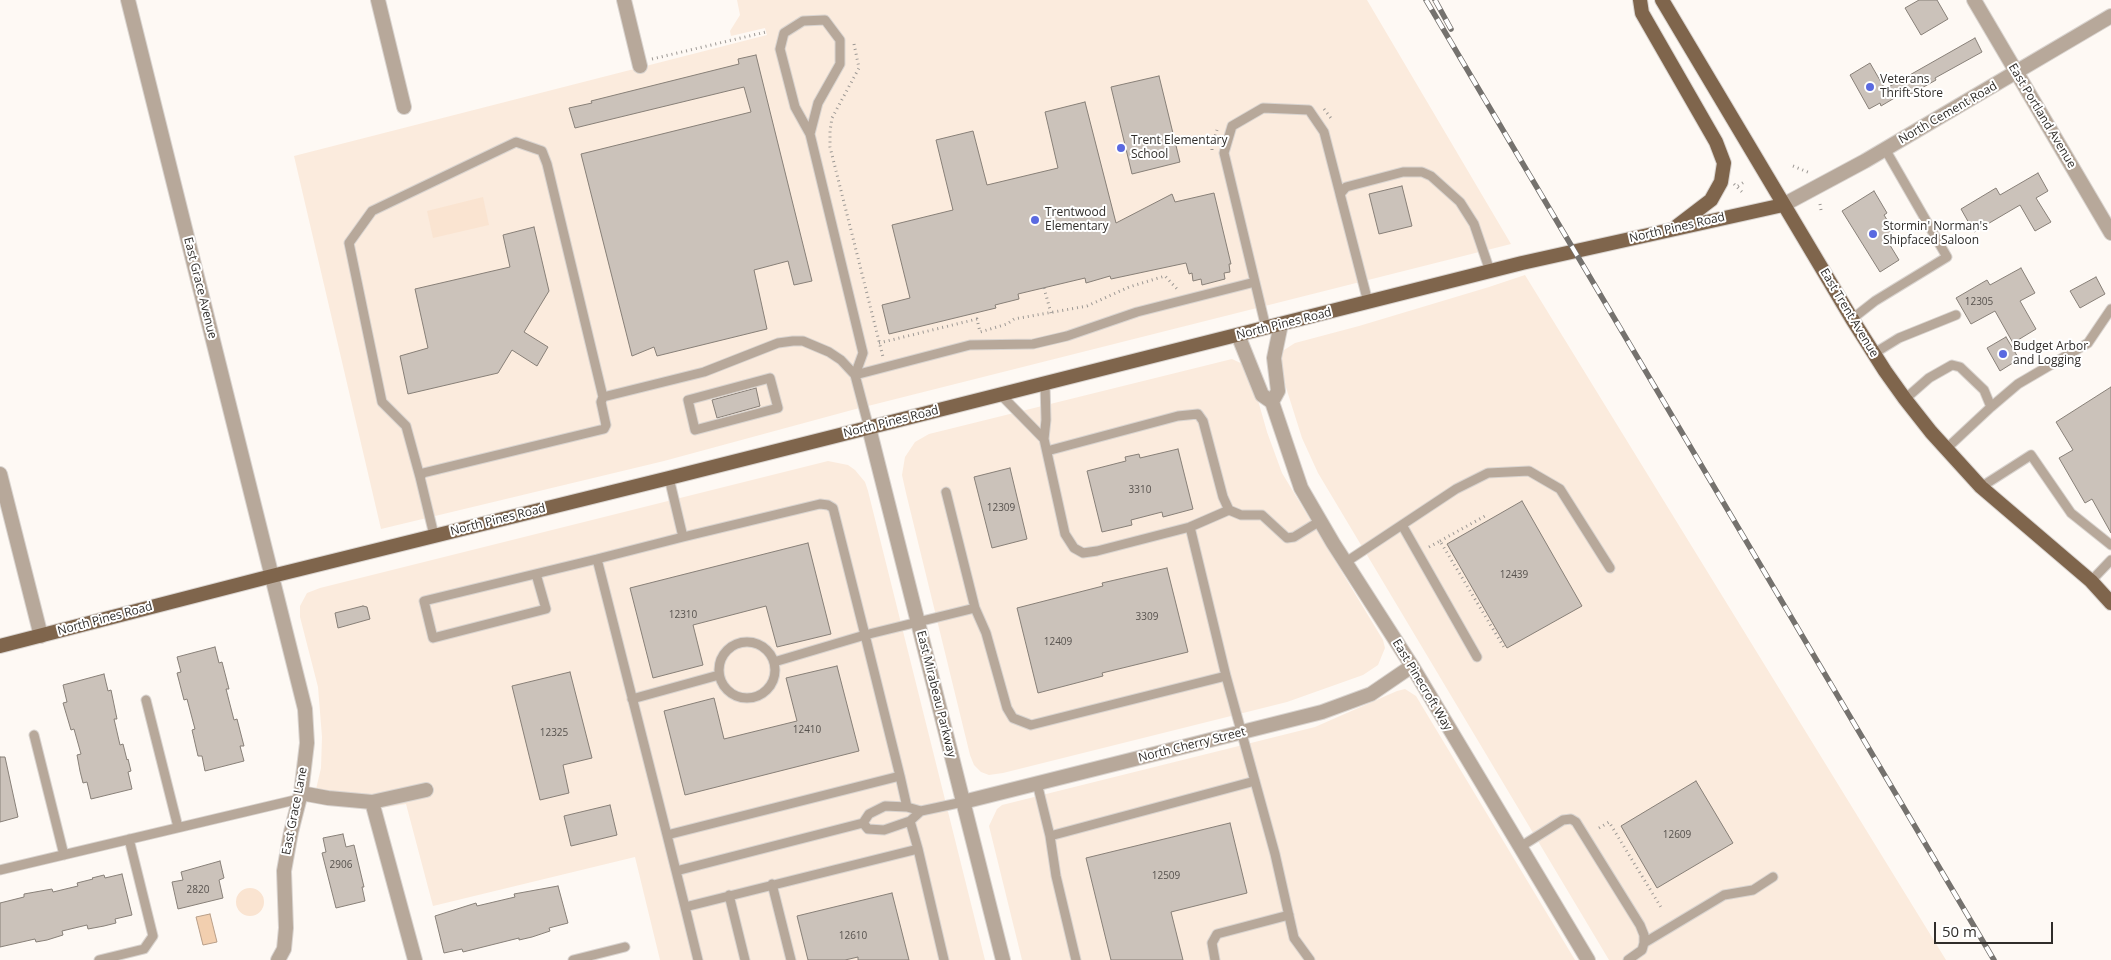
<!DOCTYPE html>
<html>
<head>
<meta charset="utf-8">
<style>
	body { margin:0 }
	#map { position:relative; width:2111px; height:960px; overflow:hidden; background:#fef9f4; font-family:"Open Sans",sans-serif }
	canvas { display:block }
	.scale { position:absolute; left:1934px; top:922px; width:119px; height:22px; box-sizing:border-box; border:2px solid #302d2a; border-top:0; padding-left:6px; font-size:15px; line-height:18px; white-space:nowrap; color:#302d2a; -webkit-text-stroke:4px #fff; paint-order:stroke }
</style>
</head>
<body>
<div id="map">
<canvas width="2111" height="960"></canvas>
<div class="scale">50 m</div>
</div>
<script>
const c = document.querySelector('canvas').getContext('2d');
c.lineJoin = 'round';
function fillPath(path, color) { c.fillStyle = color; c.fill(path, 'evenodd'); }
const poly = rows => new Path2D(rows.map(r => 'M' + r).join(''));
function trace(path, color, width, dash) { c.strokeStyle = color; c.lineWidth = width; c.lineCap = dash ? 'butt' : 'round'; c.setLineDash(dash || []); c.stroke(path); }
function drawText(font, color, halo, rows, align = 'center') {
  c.font = font + ' "Open Sans",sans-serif'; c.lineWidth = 4; c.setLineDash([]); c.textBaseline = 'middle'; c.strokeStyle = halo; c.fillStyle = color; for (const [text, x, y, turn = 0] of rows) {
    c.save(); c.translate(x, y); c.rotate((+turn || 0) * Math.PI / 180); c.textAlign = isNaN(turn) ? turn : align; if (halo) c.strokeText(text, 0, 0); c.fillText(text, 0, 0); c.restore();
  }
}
fillPath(poly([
	[737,0,1367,0,1511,244,852,410,664,461,381,529,294,156,767,35,765,28,731,36,730,31,740,15],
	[1525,275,1946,960,1609,960,1318,473,1302,438,1283,378,1280,360,1284,350,1295,343,1359,326,1489,287],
	[1232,359,1247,366,1251,376,1267,432,1282,473,1383,640,1385,648,1378,665,1363,675,1287,702,1003,773,989,775,981,772,974,765,970,755,906,493,902,475,905,457,915,442,929,434],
	[828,461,848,465,855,470,865,482,868,491,985,960,660,960,635,857,433,906,406,804,369,810,313,802,321,768,322,737,318,687,300,617,300,606,307,593,320,588],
	[1405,689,1416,696,1422,706,1575,960,1022,960,989,826,997,809,1002,805,1315,727,1397,691]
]), '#fbebdd');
fillPath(poly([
	[483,197,489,225,433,238,427,211],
	'236 902a14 14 0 1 1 28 0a14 14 0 1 1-28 0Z'
]), '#fae4d1');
const water = poly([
	[210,914,217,942,203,945,196,917,210,914]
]);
fillPath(water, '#f2cfaf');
trace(water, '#b89e87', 1);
const building = poly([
	[1919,0,1937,0,1948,19,1921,35,1905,8,1919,0],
	[1975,38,1982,52,1935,78,1936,80,1911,94,1908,90,1881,106,1880,103,1869,109,1850,75,1870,63,1885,89,1975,38],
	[756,55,812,281,794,285,788,261,754,270,767,329,657,356,654,347,632,356,581,154,751,112,744,87,575,128,569,108,592,103,591,101,739,64,738,59,756,55],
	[1159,76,1180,162,1132,174,1111,87,1159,76],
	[1085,102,1116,223,1172,194,1175,202,1214,193,1231,264,1229,264,1230,272,1224,273,1225,279,1202,285,1201,279,1193,281,1192,273,1189,274,1186,263,1111,279,1110,276,1086,283,1085,278,1018,294,1019,299,995,305,996,308,889,334,882,305,910,298,892,225,953,210,936,140,973,131,987,185,1058,168,1045,112,1085,102],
	[2038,173,2048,191,2036,198,2051,222,2035,231,2020,205,1974,232,1961,209,1996,188,2000,195,2038,173],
	[1402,186,1412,226,1379,234,1369,194,1402,186],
	[1874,191,1887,213,1884,215,1894,231,1885,237,1899,260,1880,272,1842,211,1874,191],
	[534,227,549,291,524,332,548,347,537,366,512,350,498,373,408,394,400,356,428,348,415,289,510,267,503,235,534,227],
	[2021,268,2035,293,2020,301,2036,329,2013,343,1995,311,1971,324,1956,298,1987,280,1990,285,2021,268],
	[2096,277,2105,294,2080,308,2070,291,2096,277],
	[2006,337,2019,359,2000,371,1987,348,2006,337],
	[2111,387,2111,533,2092,499,2085,503,2059,458,2073,450,2056,422,2111,387],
	[756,388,760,406,717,418,712,400,756,388],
	[1178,449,1193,509,1163,517,1162,512,1131,520,1132,525,1102,532,1087,471,1126,461,1125,457,1139,454,1140,458,1178,449],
	[1010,468,1027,539,992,548,974,477,1010,468],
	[1522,501,1582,606,1507,648,1447,544,1522,501],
	[808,543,831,634,777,647,766,606,693,625,703,665,653,678,630,588,808,543],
	[1167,568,1188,652,1102,673,1103,676,1038,693,1017,608,1103,586,1102,583,1167,568],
	[363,606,367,607,370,619,338,628,335,613,363,606],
	[215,647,219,663,222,662,229,689,226,689,234,720,237,719,244,746,240,746,244,761,205,771,202,756,198,756,192,730,195,729,187,699,184,700,177,673,181,672,177,657,215,647],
	[837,666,859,751,685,795,664,711,714,698,724,739,797,721,786,678,837,666],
	[570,672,592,758,563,765,569,793,540,800,512,686,570,672],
	[104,674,108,691,111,690,117,719,114,719,120,745,123,744,127,760,128,759,131,771,128,772,132,789,91,799,87,782,83,783,80,771,77,755,81,754,74,729,71,730,63,703,67,702,63,685,104,674],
	[0,757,5,757,18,817,0,822,0,757],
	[1696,781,1733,843,1657,888,1621,826,1696,781],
	[610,805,617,835,571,846,564,816,610,805],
	[1230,823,1247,893,1171,912,1183,960,1111,960,1086,858,1230,823],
	[343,834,346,847,354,845,364,887,362,887,365,901,336,908,322,853,326,852,323,838,343,834],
	[220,861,224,878,219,880,223,898,178,909,172,882,183,880,181,872,220,861],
	[122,874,132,915,115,919,116,923,104,926,88,929,87,925,62,931,63,935,47,940,36,942,35,939,0,947,0,903,24,897,24,894,52,889,53,892,78,886,77,883,93,879,92,878,104,875,105,878,122,874],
	[558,886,568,923,549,928,550,931,532,937,519,940,519,938,463,952,462,949,444,953,435,916,476,903,477,906,515,897,514,894,558,886],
	[892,893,909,960,858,960,858,957,845,960,808,960,797,916,892,893]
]);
fillPath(building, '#cbc2ba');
trace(building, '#888078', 1);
const service = poly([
	[810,134,818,103,840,64,840,40,825,20,803,21,784,33,780,49,795,107,810,134,863,353,855,375],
	[1368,302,1340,194,1346,187,1403,172,1422,172,1431,176,1460,202,1474,224,1490,271],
	[1852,319,1875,301,1947,257,1885,149],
	[1266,328,1224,153,1232,126,1263,108,1309,110,1324,132,1340,194],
	[1873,354,1899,338,1956,315],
	[855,375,970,345,1033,344,1067,336,1137,312,1255,282],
	[770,378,778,408,695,430,688,400,770,378],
	[1001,395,1044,439,1046,420,1045,384],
	[1905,399,1929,378,1952,365,1960,367,1984,390,1991,407,1946,449],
	[1991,407,2018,384,2088,343,2111,309],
	[1047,451,1178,416,1198,414,1203,421,1223,497,1229,510,1241,515,1262,515,1287,538,1294,537,1320,521],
	[420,477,406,426,382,402,349,243,372,211,516,142,542,151,547,164,603,397],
	[669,478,683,537,597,559,667,835,900,776,865,635,975,608,986,633,1007,708,1013,718,1031,725,1226,676,1190,527,1097,551,1083,553,1074,548,1065,534,1044,439],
	[1981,487,2031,455,2071,513,2111,545],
	[946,492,975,608],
	[1402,525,1477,657],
	[1190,527,1229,510],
	[434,535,420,477,423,473,604,429,606,425,601,402,603,397,704,372,778,343,793,341,803,341,829,352,841,360,855,375,869,428],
	[683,537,820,504,828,505,833,508,865,635,774,662],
	[1346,562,1456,489,1488,473,1529,471,1560,489,1610,568],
	[536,574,546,609,433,638,424,601,597,559],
	[2091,581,2111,560],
	'719 670a28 28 0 1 1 56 0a28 28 0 1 1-56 0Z',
	[1226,676,1275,854,1294,938,1310,960],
	[632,699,719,675],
	[146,700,178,827],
	[34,735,64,855],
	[900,776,907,807],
	[1037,783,1050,836],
	[910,821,918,849],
	[863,823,868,829,884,830,910,821,921,811],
	[667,835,685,907],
	[1520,847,1563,820,1571,819,1576,822,1640,925,1644,935,1644,943,1642,950,1628,960],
	[0,870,299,799],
	[676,871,863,823,869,814,885,806,907,807,921,811,963,802],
	[772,884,791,960],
	[729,895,745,960],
	[1644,943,1724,895,1753,890,1773,877],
	[99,960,144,949,153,936,129,839],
	[573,960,625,947],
	[698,960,685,907,918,849,944,960],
	[1076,960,1056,876,1050,836,1255,781],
	[1215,960,1212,943,1217,934,1289,915]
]);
const minor = poly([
	[128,0,305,709,307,743,301,793,291,832,284,871,286,928,284,949,278,960],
	[378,0,404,107],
	[624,0,640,66],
	[1974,0,2111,233],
	[1783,205,1865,161,2111,16],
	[1238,335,1262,395,1272,402,1301,488,1333,543,1412,666,1588,960],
	[1272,402,1278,391,1274,358,1281,324],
	[0,474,41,636],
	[301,793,328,798,372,802,426,790],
	[372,802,415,960],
	[963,802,1322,712,1371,694,1412,666]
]);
const tertiary = poly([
	[869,428,1003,960]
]);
const primary = poly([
	[1640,0,1642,13,1716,142,1724,163,1721,182,1711,200,1677,226],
	[1662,0,1852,319,1885,371,1905,399,1931,432,1981,487,2091,581,2111,603],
	[0,646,272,576,669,478,1522,263,1783,205]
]);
trace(service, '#d9d4d0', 11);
trace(minor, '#d9d4d0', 16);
trace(tertiary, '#d9d4d0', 16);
trace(primary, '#d9d4d0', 16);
trace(poly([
	[854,44,859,68,832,118,830,131,830,147,883,357],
	[652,59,766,32],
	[1324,109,1333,121],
	[1212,150,1212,146,1217,130],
	[1793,166,1810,173],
	[1734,184,1742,192],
	[1738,186,1744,182],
	[1821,210,1820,204,1821,201],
	[1044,288,1051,313],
	[879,343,977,319,980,332,1007,324,1014,319,1087,306,1129,287,1165,276,1178,290],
	[1440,541,1485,516],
	[1429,547,1440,541,1505,649],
	[1599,828,1609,822,1662,909]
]), '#9c9894', 3, [1, 4]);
trace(service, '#b7a89a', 9);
trace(minor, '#b7a89a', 14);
trace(tertiary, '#b7a89a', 14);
trace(primary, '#7f654c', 14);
const rail = poly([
	[1426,0,1994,960],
	[1435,0,1451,29]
]);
trace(rail, '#75726e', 5.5);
trace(rail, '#fff', 4, [11]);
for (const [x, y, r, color] of [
	[1870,87,5,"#5a69e0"],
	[1121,148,5,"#5a69e0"],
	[1035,220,5,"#5a69e0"],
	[1873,234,5,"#5a69e0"],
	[2003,354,5,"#5a69e0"]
]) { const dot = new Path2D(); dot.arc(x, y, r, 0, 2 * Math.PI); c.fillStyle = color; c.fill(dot); trace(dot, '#fff', 2); }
drawText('10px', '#57524e', null, [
	["12305",1979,302],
	["3310",1140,490],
	["12309",1001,508],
	["12439",1514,575],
	["12310",683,615],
	["3309",1147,617],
	["12409",1058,642],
	["12410",807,730],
	["12325",554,733],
	["12609",1677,835],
	["2906",341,865],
	["12509",1166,876],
	["2820",198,890],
	["12610",853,936]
]);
drawText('12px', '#302d2a', '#fff', [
	["Veterans",1880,80],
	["Thrift Store",1880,94],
	["Trent Elementary",1131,141],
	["School",1131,155],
	["Trentwood",1045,213],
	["Elementary",1045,227],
	["Stormin' Norman's",1883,227],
	["Shipfaced Saloon",1883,241],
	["Budget Arbor",2013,347],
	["and Logging",2013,361]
], 'left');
drawText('12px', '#302d2a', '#fff', [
	["North Cement Road",1948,113,-30],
	["East Portland Avenue",2042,116,59],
	["North Pines Road",1677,228,-13],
	["East Grace Avenue",200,288,76],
	["East Trent Avenue",1849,313,59],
	["North Pines Road",1284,324,-14],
	["North Pines Road",891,422,-14],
	["North Pines Road",498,520,-14],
	["North Pines Road",105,619,-15],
	["East Pinecroft Way",1422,685,59],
	["East Mirabeau Parkway",936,694,76],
	["North Cherry Street",1192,745,-14],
	["East Grace Lane",295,811,-79]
]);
</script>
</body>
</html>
